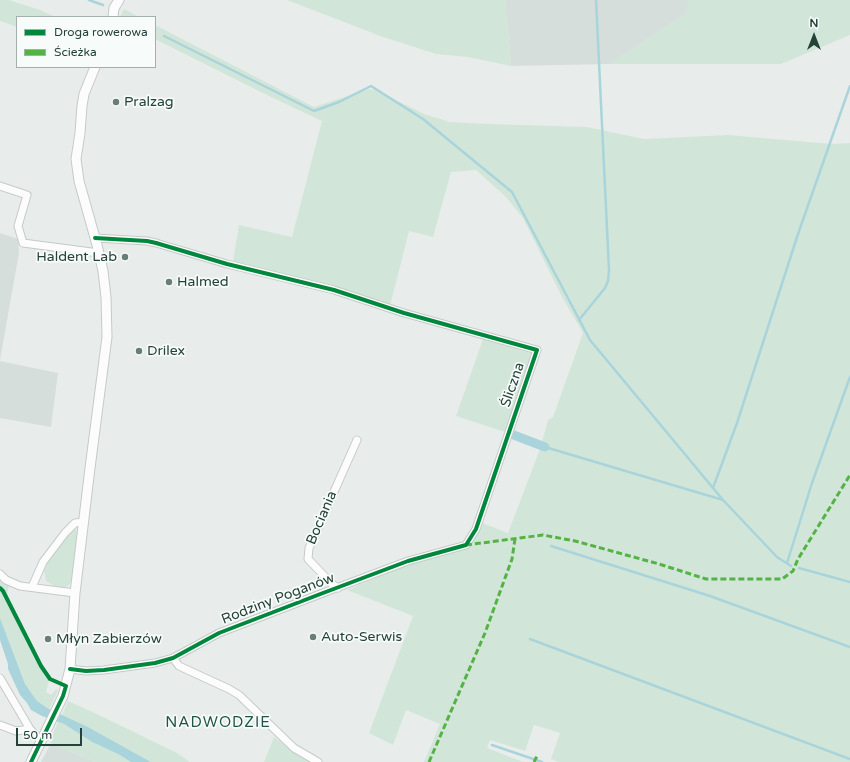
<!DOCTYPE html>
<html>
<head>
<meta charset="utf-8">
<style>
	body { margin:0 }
	#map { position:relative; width:850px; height:762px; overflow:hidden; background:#e8edeb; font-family:"Varela Round",sans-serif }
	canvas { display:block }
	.legend { position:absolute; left:16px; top:16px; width:140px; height:52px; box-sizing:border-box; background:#f7fbf9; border:1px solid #a3b1ad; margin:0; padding:5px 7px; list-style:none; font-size:12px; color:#24423a }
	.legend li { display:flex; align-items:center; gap:8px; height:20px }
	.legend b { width:20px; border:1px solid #a3b1ad }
	.north { position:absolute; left:794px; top:16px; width:40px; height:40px; -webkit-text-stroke:3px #f7fbf9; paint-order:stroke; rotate:0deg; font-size:11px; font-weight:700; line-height:16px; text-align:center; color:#24423a }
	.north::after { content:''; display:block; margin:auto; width:14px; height:18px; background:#24423a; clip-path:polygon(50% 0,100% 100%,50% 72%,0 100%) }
	.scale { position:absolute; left:16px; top:728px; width:66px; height:18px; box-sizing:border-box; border:2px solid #24423a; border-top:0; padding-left:5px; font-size:12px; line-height:14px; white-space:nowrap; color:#24423a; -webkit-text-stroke:3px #f7fbf9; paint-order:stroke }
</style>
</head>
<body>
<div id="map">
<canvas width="850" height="762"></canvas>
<ul class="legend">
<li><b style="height:5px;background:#00873e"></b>Droga rowerowa</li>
<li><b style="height:5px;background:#55b346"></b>Ścieżka</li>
</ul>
<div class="north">N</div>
<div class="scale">50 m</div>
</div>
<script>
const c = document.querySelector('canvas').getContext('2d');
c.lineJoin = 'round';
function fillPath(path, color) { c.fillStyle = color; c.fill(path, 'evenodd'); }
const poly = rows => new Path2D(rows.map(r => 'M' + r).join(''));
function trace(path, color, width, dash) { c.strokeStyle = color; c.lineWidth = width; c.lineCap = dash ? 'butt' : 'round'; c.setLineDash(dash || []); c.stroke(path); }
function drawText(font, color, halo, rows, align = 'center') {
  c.font = font + ' "Varela Round",sans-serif'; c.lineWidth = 3.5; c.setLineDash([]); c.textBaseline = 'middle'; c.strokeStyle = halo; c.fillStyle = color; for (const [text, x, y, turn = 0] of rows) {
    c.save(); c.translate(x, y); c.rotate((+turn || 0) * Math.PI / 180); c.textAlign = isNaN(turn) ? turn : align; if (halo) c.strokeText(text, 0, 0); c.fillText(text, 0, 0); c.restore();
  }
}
fillPath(poly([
	[505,0,688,0,688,12,656,35,609,64,511,66],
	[0,233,18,239,19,253,0,360],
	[0,361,58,373,51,427,0,418],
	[51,743,95,762,41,762]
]), '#d6dedb');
fillPath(poly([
	[0,0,9,0,40,10,56,17,17,17,17,27,0,21],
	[287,0,505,0,511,66,468,57,436,54,383,37],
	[688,0,850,0,850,35,781,64,609,64,687,12],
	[124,9,126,10,139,17,120,17],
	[155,25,314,107,369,89,376,90,424,114,450,122,488,124,587,127,644,139,728,135,831,144,850,143,850,762,559,762,551,759,560,733,534,725,525,751,490,740,487,748,523,762,424,762,440,724,406,710,393,745,369,733,413,616,347,590,409,564,470,546,475,538,480,522,508,533,540,449,548,420,553,417,583,333,562,297,523,218,506,197,476,170,451,172,433,237,409,231,390,306,321,283,233,261,239,225,292,237,322,121,269,96,155,39],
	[483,339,540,356,511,434,456,416],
	[74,530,76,530,77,531,72,581,68,586,63,588,56,587,46,581,44,571,54,551],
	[0,577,9,586,7,594,40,661,50,677,46,692,51,695,56,689,58,691,49,709,37,701,25,684,0,618],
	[68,701,99,715,177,753,190,762,151,762,88,727,62,715],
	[58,722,64,724,92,742,118,754,131,762,95,762,51,743,52,736],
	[274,737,295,753,314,762,264,762]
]), '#d1e6d8');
fillPath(poly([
	[0,618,25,684,37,701,49,709,88,727,151,762,131,762,118,754,92,742,64,724,42,716,31,710,27,703,20,695,8,669,8,664,0,640]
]), '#a9d4db');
trace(poly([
	[89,0,103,5],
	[164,36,314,111,339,102,371,86,423,119,512,192,590,340,723,500,777,557,791,566],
	[579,320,605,288,608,281,609,270,596,0],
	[545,447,723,500],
	[713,488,737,423,798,234,850,86],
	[551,546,710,596,850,647],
	[787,563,812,483,850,377],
	[799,568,850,582],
	[530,639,850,759],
	[492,745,542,762]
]), '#a9d4db', 2.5);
trace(poly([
	[511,434,545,447]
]), '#a9d4db', 9);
const minor = poly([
	[0,186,27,195,18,226,23,243,99,253],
	[0,574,6,580,20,586,75,593],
	[32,587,43,562,65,533,75,523,84,522],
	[338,588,332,584,308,559,309,548,357,440],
	[173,658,179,666,229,689,239,695,294,748,318,762],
	[70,669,86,671,104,670,155,663,173,658,219,633,323,593,408,561,466,545,476,529,537,350,404,313,334,290,227,264,156,243,147,241,95,238],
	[0,678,30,729,41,741],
	[0,725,16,731,30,729]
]);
const tertiary = poly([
	[113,17,114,8,119,0],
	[31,762,63,696,70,669,75,593,90,468,107,337,106,297,103,271,97,245,79,181,76,159,80,133,82,106,84,94,95,67]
]);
trace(minor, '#c5cac8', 9);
trace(tertiary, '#c5cac8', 11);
trace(minor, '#fcfcfc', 7);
trace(tertiary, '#fcfcfc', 9);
trace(poly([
	[466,545,543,535,575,541,659,564,706,579,782,579,793,571,798,559,850,475],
	[429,762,485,633,512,559,515,539],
	[534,762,537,756]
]), '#55b346', 3, [6, 3]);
trace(poly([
	[0,588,3,591,41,666,50,679,66,686,63,696,31,762],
	[70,669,86,671,104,670,155,663,173,658,219,633,323,593,408,561,466,545,476,529,537,350,404,313,334,290,227,264,156,243,147,241,95,238]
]), '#00873e', 4);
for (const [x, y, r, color] of [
	[116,102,4,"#697e78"],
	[125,257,4,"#697e78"],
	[169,282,4,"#697e78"],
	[139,351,4,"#697e78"],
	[313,637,4,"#697e78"],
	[48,639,4,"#697e78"]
]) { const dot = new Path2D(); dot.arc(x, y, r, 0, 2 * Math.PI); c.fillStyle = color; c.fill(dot); trace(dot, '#f7fbf9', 1.5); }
drawText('14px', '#24423a', '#f7fbf9', [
	["Pralzag",124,102],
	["Haldent Lab",117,257,"right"],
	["Halmed",177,282],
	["Drilex",147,351],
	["Auto-Serwis",321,637],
	["Młyn Zabierzów",56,639]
], 'left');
drawText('14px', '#24423a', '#f7fbf9', [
	["Śliczna",513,385,-71],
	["Bociania",322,518,-67],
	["Rodziny Poganów",278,599,-21]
]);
c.letterSpacing = '1px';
drawText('15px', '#1f5548', '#f7fbf9', [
	["NADWODZIE",218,723]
]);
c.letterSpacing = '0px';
</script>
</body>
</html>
